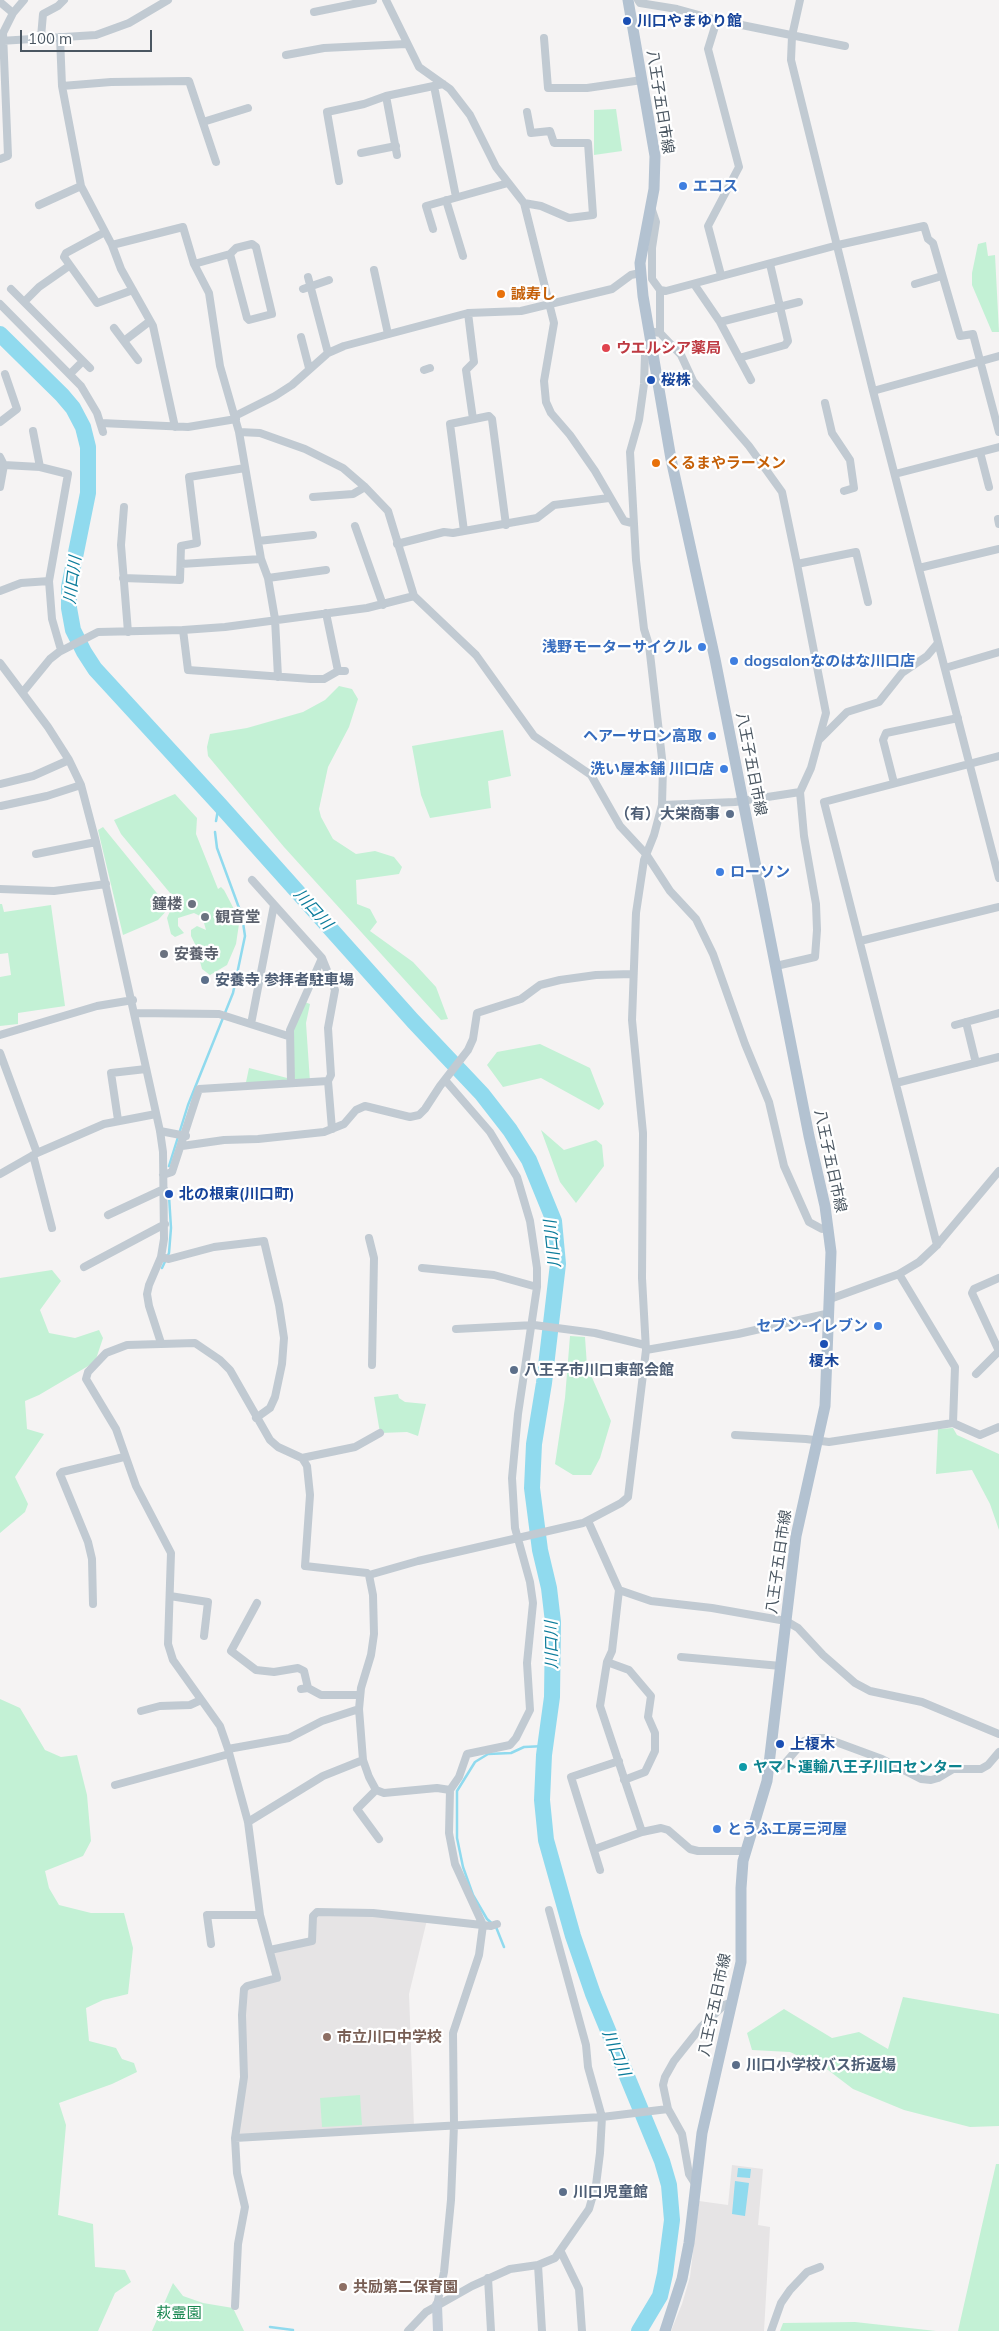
<!DOCTYPE html>
<html>
<head>
<meta charset="utf-8">
<style>
	body { margin:0 }
	#map { position:relative; width:999px; height:2331px; overflow:hidden; background:#f5f3f3; font-family:Mulish,sans-serif }
	canvas { display:block }
	.scale { position:absolute; left:20px; top:30px; width:132px; height:22px; box-sizing:border-box; border:2px solid #4a5661; border-top:0; padding-left:6px; font-size:15px; line-height:18px; white-space:nowrap; color:#4a5661; -webkit-text-stroke:4px #fff; paint-order:stroke }
</style>
</head>
<body>
<div id="map">
<canvas width="999" height="2331"></canvas>
<div class="scale">100 m</div>
</div>
<script>
const c = document.querySelector('canvas').getContext('2d');
c.lineJoin = 'round';
function fillPath(path, color) { c.fillStyle = color; c.fill(path, 'evenodd'); }
const poly = rows => new Path2D(rows.map(r => 'M' + r).join(''));
function trace(path, color, width, dash) { c.strokeStyle = color; c.lineWidth = width; c.lineCap = dash ? 'butt' : 'round'; c.setLineDash(dash || []); c.stroke(path); }
function drawText(font, color, halo, rows, align = 'center') {
  c.font = font + ' Mulish,"Noto Sans JP",sans-serif'; c.lineWidth = 4.5; c.setLineDash([]); c.textBaseline = 'middle'; c.strokeStyle = halo; c.fillStyle = color; for (const [text, x, y, turn = 0] of rows) {
    c.save(); c.translate(x, y); c.rotate((+turn || 0) * Math.PI / 180); c.textAlign = isNaN(turn) ? turn : align; if (halo) c.strokeText(text, 0, 0); c.fillText(text, 0, 0); c.restore();
  }
}
fillPath(poly([
	[317,1912,427,1920,409,1994,414,2127,235,2138,244,2077,244,1989,277,1978,270,1950,312,1941],
	[732,2165,763,2169,758,2225,770,2227,764,2331,671,2331,682,2304,690,2277,699,2201,728,2205]
]), '#e6e4e5');
fillPath(poly([
	[616,109,622,151,594,155,594,110],
	[986,242,988,256,995,255,999,332,992,332,972,285,972,273,978,244],
	[339,686,352,689,358,699,349,727,328,767,319,809,321,817,333,839,356,854,375,851,394,857,402,867,399,874,356,880,357,904,370,909,377,922,370,931,413,962,436,987,448,1019,441,1020,284,847,208,756,207,747,210,734,247,728,303,712,325,700],
	[503,730,511,776,488,781,491,808,430,818,421,795,412,746],
	[175,794,197,818,196,834,218,889,221,887,224,890,236,913,239,924,236,944,227,965,210,975,202,969,196,946,191,936,191,930,197,926,206,930,204,923,211,919,209,916,200,916,194,913,178,918,178,926,184,933,175,937,171,934,167,918,171,909,170,905,179,897,170,893,121,834,114,820],
	[103,827,169,908,158,920,123,935,98,830],
	[0,904,2,904,4,912,51,905,65,1006,18,1013,18,1024,0,1026,0,977,11,975,8,953,0,954],
	[302,1001,310,1004,306,1023,310,1082,245,1087,249,1068,291,1079,288,1036],
	[540,1044,590,1068,604,1104,599,1110,541,1078,503,1087,487,1065,497,1052],
	[541,1130,564,1150,596,1140,602,1145,604,1166,576,1203,560,1182],
	[52,1270,61,1281,40,1310,49,1333,75,1338,99,1330,103,1338,95,1362,39,1395,25,1401,27,1429,44,1434,15,1477,28,1504,25,1512,0,1533,0,1278],
	[570,1336,585,1337,587,1366,611,1421,600,1458,591,1475,573,1475,555,1464,565,1398],
	[398,1394,399,1398,405,1402,426,1404,418,1436,407,1432,380,1433,374,1397],
	[953,1428,957,1435,999,1454,999,1530,990,1504,972,1470,936,1474,938,1429],
	[0,1699,20,1708,45,1750,61,1757,77,1755,87,1795,91,1841,83,1856,45,1871,49,1888,59,1905,91,1913,124,1913,133,1948,128,1994,103,2000,86,2008,89,2041,116,2048,122,2059,134,2063,137,2072,112,2084,59,2103,66,2125,58,2215,93,2224,95,2267,125,2270,131,2282,115,2293,98,2331,0,2331],
	[903,1997,999,2014,999,2126,970,2127,904,2110,853,2089,828,2070,790,2052,752,2050,747,2033,784,2009,832,2038,859,2032,888,2049],
	[360,2095,362,2125,322,2127,320,2098],
	[996,2164,999,2164,999,2331,958,2331],
	[173,2283,183,2296,203,2303,233,2308,244,2331,152,2331],
	[855,2322,936,2331,780,2331,783,2323]
]), '#c3f1d5');
fillPath(poly([
	[738,2168,751,2169,750,2178,737,2177],
	[735,2181,749,2183,745,2216,732,2214]
]), '#90daee');
trace(poly([
	[216,821,219,804],
	[169,1166,188,1105,233,993,245,936,242,916,217,848,215,832],
	[162,1268,169,1253,171,1228,169,1196],
	[504,1947,496,1927,487,1919,473,1895,463,1867,457,1838,457,1791,475,1762,488,1754,511,1753,524,1747,545,1746],
	[270,2327,293,2330]
]), '#90daee', 2.5);
trace(poly([
	[0,334,62,395,73,408,83,427,88,447,88,493,69,587,69,608,73,630,84,652,95,669,219,804,413,1021,482,1094,510,1130,529,1160,554,1221,558,1264,544,1383,534,1444,532,1488,540,1550,549,1588,553,1622,552,1697,544,1755,542,1800,546,1840,573,1936,593,1994,662,2161,669,2185,672,2220,665,2274,660,2296,639,2331]
]), '#90daee', 16);
trace(poly([
	[386,0,419,67,450,89,470,115,496,167,524,203,554,323,544,381,546,402,551,413,570,435,595,471,624,521,632,523],
	[638,0,640,3,677,9,717,20,845,46],
	[800,0,792,36,791,60,873,391,999,878],
	[0,2,13,13],
	[314,12,373,0],
	[717,20,708,49,739,167,708,226,721,275],
	[41,37,43,14,58,6,64,0],
	[60,37,62,86,81,186,112,245,121,269,153,326,175,427],
	[544,38,548,88,587,88,642,80],
	[0,41,96,35,129,23,168,0],
	[286,55,324,48,406,44],
	[62,86,111,82,189,81,216,162],
	[434,86,456,197],
	[386,96,397,155],
	[203,122,248,108],
	[361,153,396,146],
	[0,159,8,156,3,33,13,13,24,0],
	[339,181,327,112,364,104,386,96,443,84],
	[446,200,463,256],
	[524,203,541,206,569,218,593,215,588,143,554,143,550,131,531,133,527,112],
	[39,205,81,186],
	[651,207,656,222,652,248,652,279,660,290,666,291,838,245,924,226,928,239,933,243,960,336,973,334,999,432],
	[433,229,426,206,508,183],
	[105,232,66,253,64,257,97,303,133,290],
	[112,245,183,227,194,264,209,293,220,366,239,432,261,559,268,578,275,619,278,677],
	[194,264,230,254,236,248,252,244,256,247,272,314,249,320,247,318,230,254],
	[374,270,388,334],
	[308,277,328,353],
	[694,284,720,322,751,380],
	[915,284,942,276],
	[11,289,90,368],
	[303,289,329,280],
	[24,302,39,287,69,266],
	[0,304,81,386,97,413,103,432],
	[468,313,474,362,466,370,473,419],
	[720,322,799,302],
	[114,328,138,360],
	[649,331,660,333,681,355,693,381,749,446,782,492,797,564,826,713,811,768,800,792,804,836,816,904,817,930,815,957,776,966],
	[660,333,660,290],
	[301,337,309,368],
	[124,341,150,321],
	[739,358,785,345,788,341,770,264],
	[424,370,430,368],
	[70,374,83,361],
	[873,391,999,356],
	[825,403,832,433,850,460,854,488,844,491],
	[235,416,275,396,292,385,328,353,344,346,468,313,521,311,612,289,631,275,640,273],
	[0,422,17,409,5,374],
	[101,423,188,427,236,419],
	[33,431,40,467],
	[239,432,260,433,305,449,343,468,365,487,388,511,414,596,476,655,534,736,591,775,620,826,646,854,670,891,696,919,713,954,745,1044,769,1102,784,1166,809,1222,822,1229,829,1227],
	[980,452,989,487],
	[0,457,4,465,0,487],
	[4,465,40,467,68,474,49,581,52,619,61,650],
	[895,474,999,447],
	[313,497,353,494,365,487],
	[124,507,121,545,128,632],
	[998,519,999,524],
	[355,526,383,605],
	[464,531,450,424,489,416,492,419,506,525],
	[258,541,313,535],
	[397,544,444,532,453,533,537,518,554,505,609,498],
	[181,564,261,559],
	[797,564,856,552,868,602],
	[919,568,999,549],
	[123,578,180,580,181,546,197,543,189,477,245,468],
	[268,578,326,570],
	[0,591,21,583,49,581],
	[326,613,338,671],
	[183,630,188,670,311,679,324,679,338,671,345,671],
	[0,663,48,727,69,760,81,785,96,842,160,1131,163,1152,164,1239,161,1257,149,1285,147,1294,149,1306,161,1343],
	[945,668,999,652],
	[23,692,50,659,59,652,98,632,183,630,225,627,367,608,414,596],
	[819,740,847,712,879,702,902,673,927,656,938,643],
	[894,783,883,740,886,733,958,718],
	[0,784,33,776,69,760],
	[662,805,735,802,800,792],
	[1,806,47,796,81,785],
	[36,854,96,842],
	[252,880,322,958,290,1030,291,1083],
	[0,889,54,891,106,884],
	[860,941,999,907],
	[322,958,335,990,328,1028,331,1075,328,1081,332,1129],
	[135,1013,219,1014,288,1036],
	[966,1022,976,1063],
	[251,1024,274,905],
	[955,1025,999,1013],
	[0,1035,97,1006,133,1000],
	[0,1053,37,1153],
	[445,1080,490,1132,517,1177,530,1221,537,1268,537,1287,518,1414,512,1478,515,1528,530,1582,533,1603,527,1663,530,1710,516,1738,510,1745,467,1754,459,1777,450,1790],
	[896,1083,999,1057],
	[118,1120,111,1073,146,1069],
	[160,1131,186,1136],
	[182,1146,224,1140,258,1139,324,1132,344,1124,356,1110,365,1106,410,1117,419,1115,425,1109,440,1086,468,1050,473,1039,477,1013,521,999,540,985,560,980,596,975,633,974],
	[33,1155,52,1228],
	[0,1174,37,1153,104,1124,156,1114],
	[163,1175,172,1172,199,1089,328,1081],
	[108,1215,164,1189],
	[369,1238,374,1258,372,1365],
	[937,1245,824,802,999,756],
	[161,1257,169,1259,214,1247,264,1241,279,1305,284,1338,282,1364,275,1397,270,1408,256,1418],
	[84,1267,165,1224],
	[422,1268,494,1275,537,1287],
	[899,1274,955,1367,953,1423],
	[999,1278,974,1289,972,1293,999,1351],
	[830,1299,899,1274,919,1262,937,1245,999,1171],
	[456,1329,534,1325,595,1333,645,1345],
	[646,1350,738,1334,830,1313],
	[976,1374,999,1351],
	[735,1435,806,1439,829,1442,953,1423,980,1435,999,1427],
	[302,1458,355,1447,380,1433],
	[588,1521,619,1590,612,1651,607,1662,600,1706,642,1832,661,1828,668,1830,690,1849,698,1851,745,1851],
	[369,1575,373,1595,374,1634,371,1655,361,1688,359,1709,363,1760,369,1777,376,1790,384,1793,437,1788,450,1790,449,1833,455,1864,483,1925,479,1955,453,2033,454,2125,451,2200,444,2272,437,2305],
	[619,1590,651,1601,712,1608,786,1621,798,1628,823,1655,855,1683,870,1691,922,1702,999,1734],
	[170,1596,208,1602,204,1636],
	[257,1603,231,1651,256,1670,274,1672,298,1668,304,1671,308,1688,301,1689],
	[93,1604,92,1559,88,1542,60,1474,62,1472,124,1457],
	[681,1657,781,1666],
	[607,1662,629,1670,651,1696,648,1717,655,1733,655,1751,645,1772,624,1780],
	[308,1688,321,1695,360,1695],
	[141,1711,160,1706,190,1705,201,1700],
	[228,1749,289,1738,322,1721,359,1709],
	[769,1767,781,1766,786,1762,804,1741,813,1738,825,1738,882,1759,921,1779,931,1780,938,1778,953,1769,981,1769,988,1765,999,1752],
	[115,1785,229,1754],
	[376,1790,357,1809,379,1839],
	[248,1822,323,1776,363,1760],
	[595,1849,642,1832],
	[600,1870,571,1777,619,1761],
	[211,1944,207,1915,260,1915],
	[270,1950,312,1941,313,1916,317,1912,373,1913,491,1926,497,1924],
	[235,2138,602,2117,668,2109],
	[696,2185,689,2174,682,2134,668,2109,663,2085,665,2077,674,2061,701,2027,724,2005,733,2002],
	[561,2252,579,2289,582,2331],
	[538,2265,542,2331],
	[488,2278,491,2331],
	[235,2306,238,2244,245,2207,237,2173,235,2138,244,2077,242,2015,244,1989,247,1986,277,1978,260,1915,248,1822,228,1749,220,1726,173,1660,168,1644,171,1553,136,1486,116,1429,86,1379,88,1372,106,1353,127,1345,195,1343,220,1360,230,1370,270,1440,278,1447,302,1458,307,1466,310,1495,305,1566,367,1573,369,1575,418,1561,583,1523,621,1503,628,1497,646,1350,642,1278,643,1133,632,1020,636,913,644,860,654,835,662,805,663,767,649,645,644,629,636,560,630,452,639,420,644,384,645,355,652,348],
	[408,2331,426,2312,472,2286,510,2269,538,2265,555,2258,589,2209,596,2185,600,2153,602,2117,588,2067,586,2045,549,1910],
	[771,2331,781,2303,790,2290,807,2272,820,2267]
]), '#c1cad2', 8);
trace(poly([
	[437,2305,438,2331]
]), '#c1cbd6', 10);
trace(poly([
	[628,0,655,156,654,189,640,263,643,296,671,459,715,659,809,1136,825,1206,831,1252,825,1406,796,1536,767,1781,743,1861,741,1888,741,1962,702,2133,689,2243,682,2279,665,2331]
]), '#b3c2d1', 11);
for (const [x, y, r, color] of [
	[627,21,5,"#1a4fb4"],
	[683,186,5,"#3f7fe0"],
	[501,294,5,"#e8710a"],
	[606,348,5,"#e0444e"],
	[651,380,5,"#1a4fb4"],
	[656,463,5,"#e8710a"],
	[702,647,5,"#3f7fe0"],
	[734,661,5,"#3f7fe0"],
	[712,736,5,"#3f7fe0"],
	[724,769,5,"#3f7fe0"],
	[730,814,5,"#5c6f8a"],
	[720,872,5,"#3f7fe0"],
	[192,904,5,"#6b7280"],
	[205,917,5,"#6b7280"],
	[164,954,5,"#6b7280"],
	[205,980,5,"#5c6f8a"],
	[169,1194,5,"#1a4fb4"],
	[878,1326,5,"#3f7fe0"],
	[824,1344,5,"#1a4fb4"],
	[514,1370,5,"#5c6f8a"],
	[780,1744,5,"#1a4fb4"],
	[743,1767,5,"#0f9aa8"],
	[717,1829,5,"#3f7fe0"],
	[327,2037,5,"#8d6e63"],
	[736,2065,5,"#5c6f8a"],
	[563,2192,5,"#5c6f8a"],
	[343,2287,5,"#8d6e63"]
]) { const dot = new Path2D(); dot.arc(x, y, r, 0, 2 * Math.PI); c.fillStyle = color; c.fill(dot); trace(dot, '#fff', 2); }
drawText('bold 15px', '#164399', '#fff', [
	["川口やまゆり館",637,21],
	["桜株",661,380],
	["北の根東(川口町)",179,1194],
	["榎木",824,1361,"center"],
	["上榎木",790,1744]
], 'left');
drawText('15px', '#4a5661', '#fff', [
	["八王子五日市線",660,102,81],
	["八王子五日市線",751,764,79],
	["八王子五日市線",830,1161,78],
	["八王子五日市線",779,1562,-82],
	["八王子五日市線",715,2005,-78]
]);
drawText('bold 15px', '#366cbe', '#fff', [
	["エコス",693,186],
	["浅野モーターサイクル",692,647,"right"],
	["dogsalonなのはな川口店",744,661],
	["ヘアーサロン高取",702,736,"right"],
	["洗い屋本舗 川口店",714,769,"right"],
	["ローソン",730,872],
	["セブン-イレブン",868,1326,"right"],
	["とうふ工房三河屋",727,1829]
], 'left');
drawText('bold 15px', '#c56008', '#fff', [
	["誠寿し",511,294],
	["くるまやラーメン",666,463]
], 'left');
drawText('bold 15px', '#be3a42', '#fff', [
	["ウエルシア薬局",616,348]
], 'left');
drawText('bold 15px', '#4e5e75', '#fff', [
	["（有）大栄商事",720,814,"right"],
	["安養寺 参拝者駐車場",215,980],
	["八王子市川口東部会館",524,1370],
	["川口小学校バス折返場",746,2065],
	["川口児童館",573,2192]
], 'left');
drawText('bold 15px', '#5b616d', '#fff', [
	["鐘楼",182,904,"right"],
	["観音堂",215,917],
	["安養寺",174,954]
], 'left');
drawText('bold 15px', '#0d838f', '#fff', [
	["ヤマト運輸八王子川口センター",753,1767]
], 'left');
drawText('bold 15px', '#785e54', '#fff', [
	["市立川口中学校",337,2037],
	["共励第二保育園",353,2287]
], 'left');
drawText('15px', '#17864f', '#fff', [
	["萩霊園",179,2313]
]);
drawText('italic 16px', '#0c7c9b', '#fff', [
	["川口川",73,580,-83],
	["川口川",313,909,48],
	["川口川",553,1244,-96],
	["川口川",552,1645,-91],
	["川口川",616,2053,68]
]);
</script>
</body>
</html>
